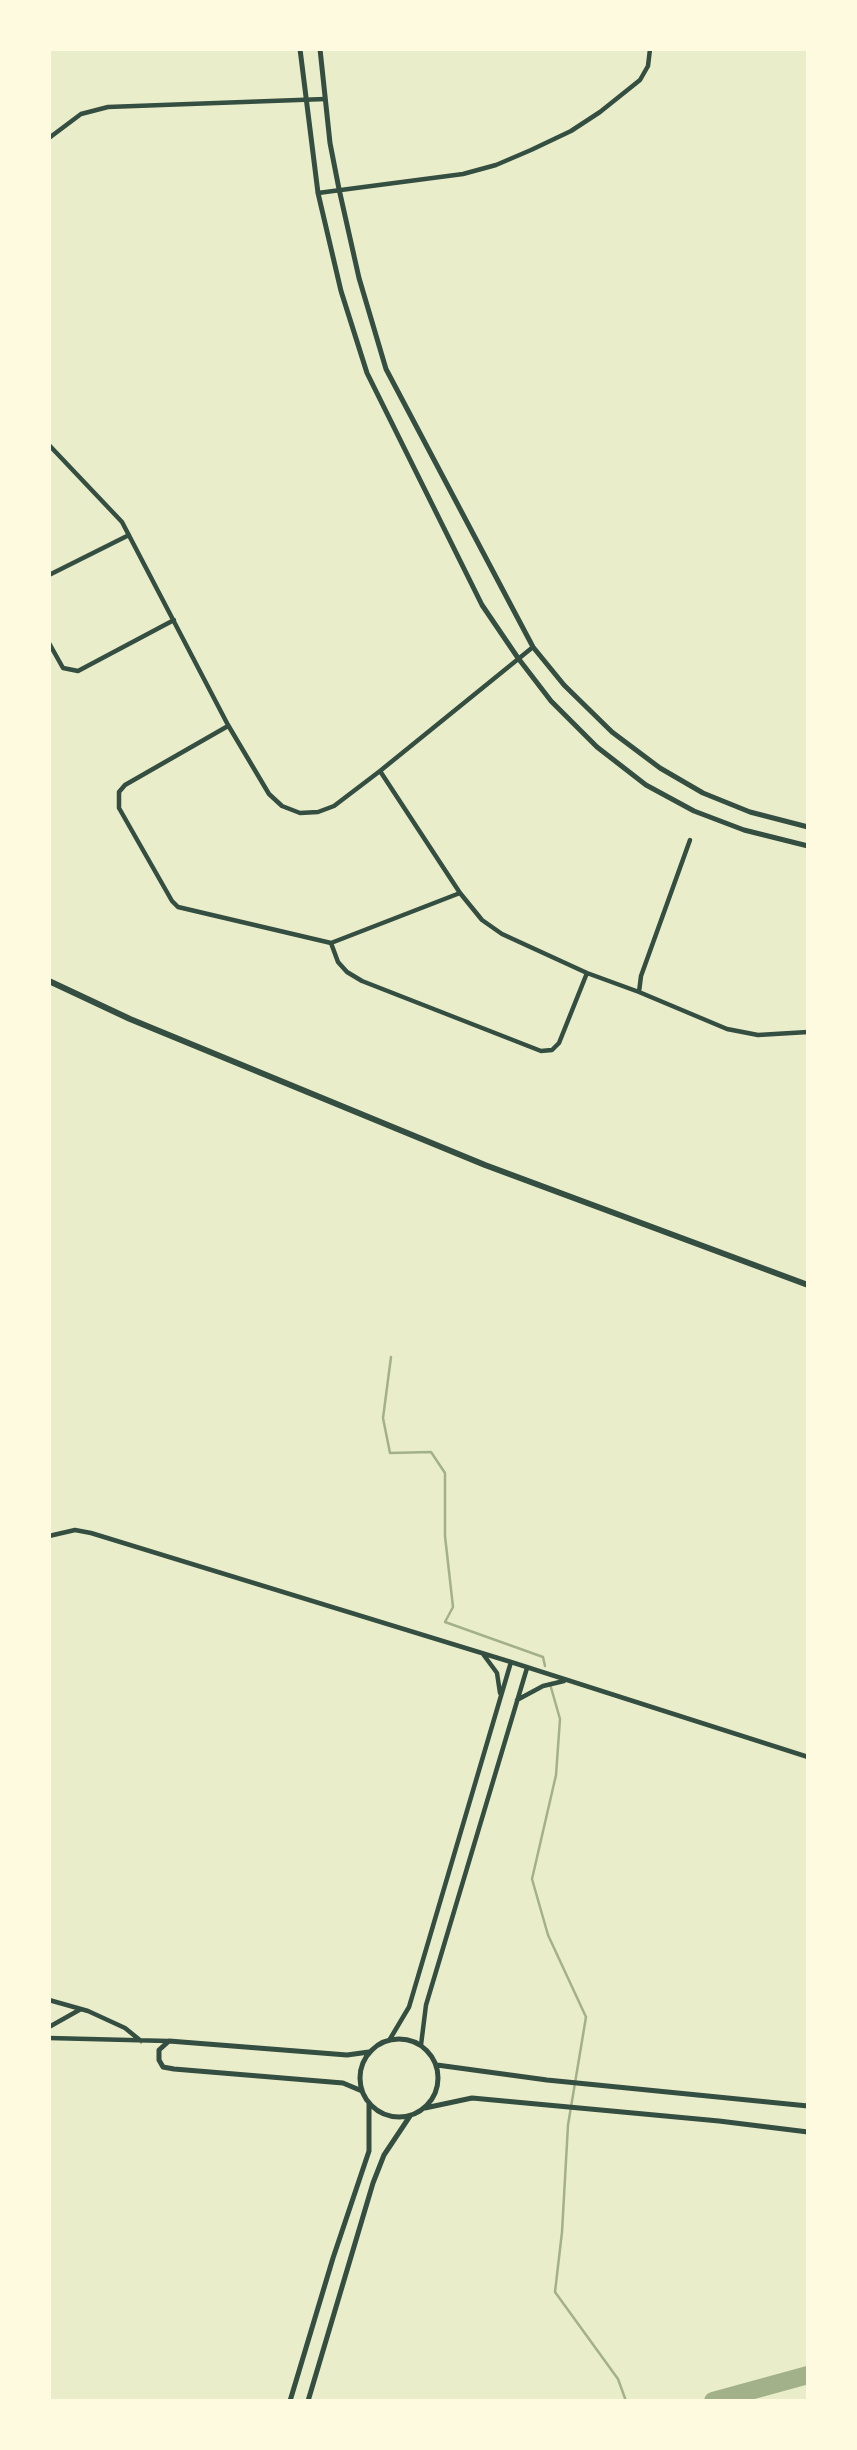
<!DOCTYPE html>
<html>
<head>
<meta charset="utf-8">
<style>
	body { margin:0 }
	#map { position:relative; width:857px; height:2450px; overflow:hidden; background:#e9edc9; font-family:Montserrat,sans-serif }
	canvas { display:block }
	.frame { position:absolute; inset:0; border:51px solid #fefae0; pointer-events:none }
</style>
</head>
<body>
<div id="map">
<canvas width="857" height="2450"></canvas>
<div class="frame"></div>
</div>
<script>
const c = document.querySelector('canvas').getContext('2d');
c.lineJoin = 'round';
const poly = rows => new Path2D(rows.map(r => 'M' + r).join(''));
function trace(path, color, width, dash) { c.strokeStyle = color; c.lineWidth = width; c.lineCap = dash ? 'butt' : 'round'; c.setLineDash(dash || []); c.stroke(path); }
trace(poly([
	[391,1357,383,1418,390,1453,431,1452,445,1473,445,1536,453,1607,445,1622,543,1657,545,1666],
	[550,1684,560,1719,556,1775,532,1879,548,1935,586,2017,568,2125,562,2232,555,2292,618,2379,626,2401]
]), '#a3b18a', 2.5);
trace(poly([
	[713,2401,808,2375]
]), '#a3b18a', 18);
trace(poly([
	[49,138,81,114,108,107,325,99],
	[318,193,463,174,496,165,531,150,571,131,600,112,640,80,648,66,650,49],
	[49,445,122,522,228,725,269,794,282,806,300,813,318,812,334,806,380,771,533,647],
	[49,575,129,535],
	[49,643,63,668,78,671,174,620],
	[228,726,125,785,119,792,119,808,172,901,178,907,331,943,460,893],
	[380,771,460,893,482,920,502,934,587,973,639,992,727,1029,758,1035,808,1032],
	[331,943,338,962,347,972,362,981,541,1051,552,1050,559,1043,587,973],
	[639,992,641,976,690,840],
	[49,1536,75,1530,91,1533,511,1662,808,1757],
	[483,1654,497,1673,500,1693],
	[517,1700,543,1686,564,1681],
	[49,2000,88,2011,125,2028,141,2041],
	[49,2027,81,2009],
	[49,2038,168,2041],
	[390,2039,409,2007,511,1662],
	[421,2045,426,2005,527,1668]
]), '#344e41', 4.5);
trace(poly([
	[300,49,318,193,341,291,367,373,482,605,518,658,551,701,597,747,646,785,694,811,744,830,808,846],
	[320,49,330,143,339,189,359,278,386,369,533,647,564,685,612,732,660,768,703,793,750,812,808,827],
	'360 2078a39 39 0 1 1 78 0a39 39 0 1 1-78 0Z',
	[437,2065,547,2080,808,2106],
	[362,2091,343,2083,174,2069,163,2067,159,2060,159,2050,169,2041,347,2055,369,2052],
	[425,2108,472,2098,719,2121,808,2132],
	[290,2401,333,2258,369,2151,369,2104],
	[308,2401,373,2183,384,2155,410,2116]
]), '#344e41', 5);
trace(poly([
	[49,981,130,1019,485,1165,808,1285]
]), '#344e41', 6);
</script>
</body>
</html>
